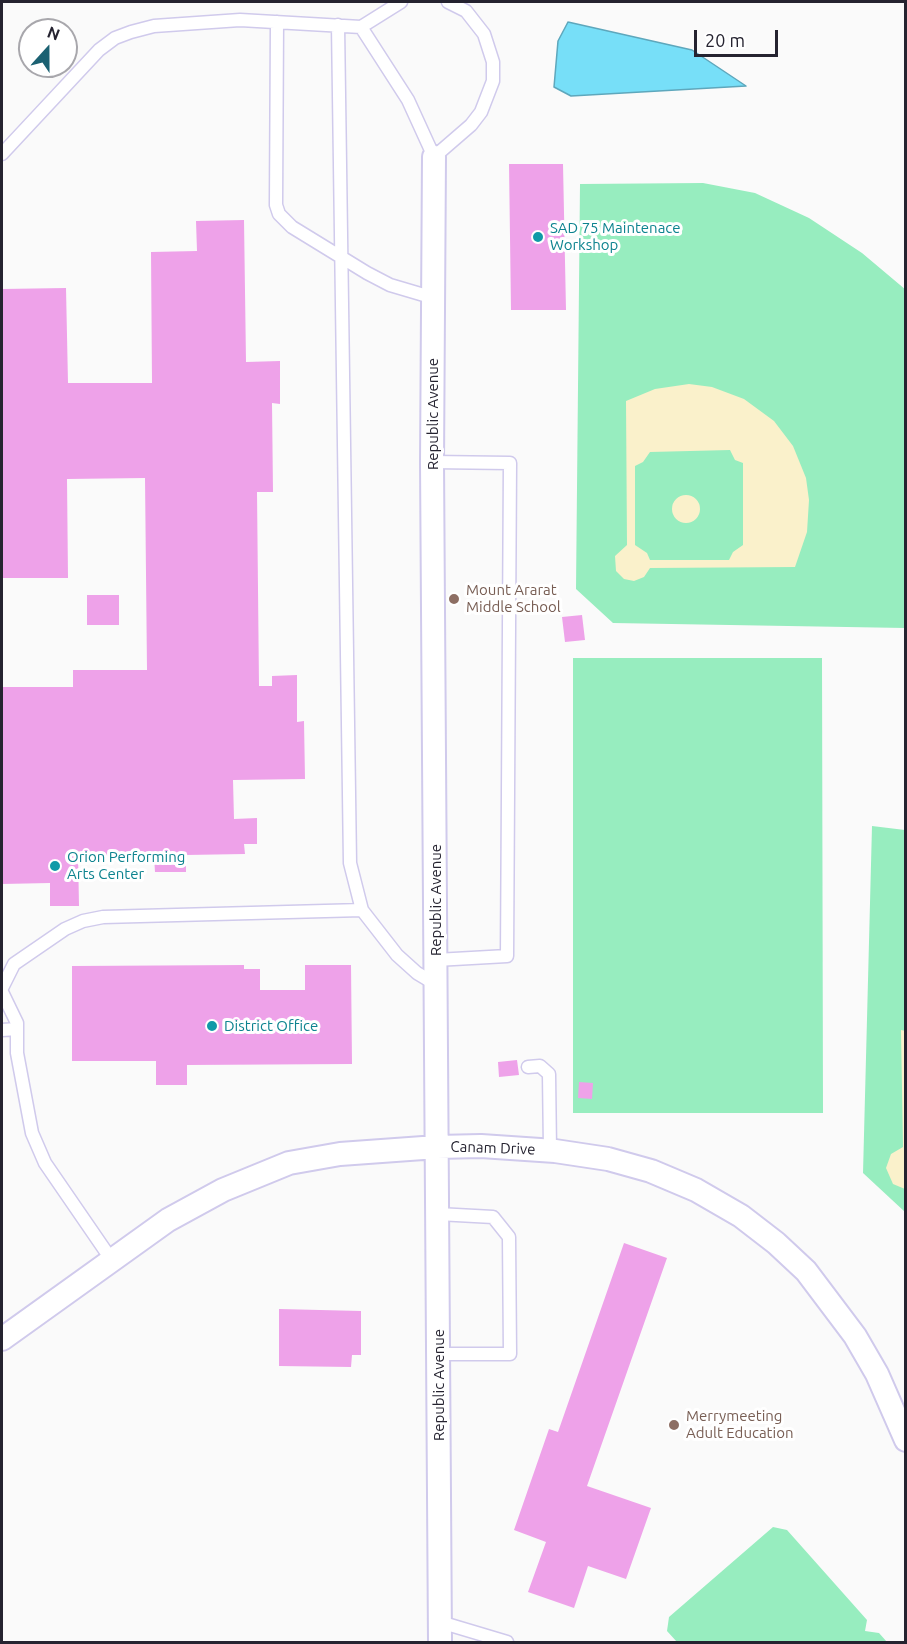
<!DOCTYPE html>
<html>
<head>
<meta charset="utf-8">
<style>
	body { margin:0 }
	#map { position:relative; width:907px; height:1644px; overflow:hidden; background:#fafafa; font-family:Ubuntu,sans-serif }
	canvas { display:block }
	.frame { position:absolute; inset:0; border:3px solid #252330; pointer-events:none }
	.north { position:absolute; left:18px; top:18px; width:60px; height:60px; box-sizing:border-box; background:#fff; border:2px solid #a8a7ac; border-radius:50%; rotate:21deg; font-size:16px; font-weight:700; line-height:24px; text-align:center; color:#252330 }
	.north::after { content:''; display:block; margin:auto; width:21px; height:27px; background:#1b6172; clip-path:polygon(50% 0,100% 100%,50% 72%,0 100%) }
	.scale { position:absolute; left:694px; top:30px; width:84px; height:27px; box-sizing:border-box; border:3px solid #252330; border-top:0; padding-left:8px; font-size:18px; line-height:21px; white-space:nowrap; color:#252330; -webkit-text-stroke:4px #fff; paint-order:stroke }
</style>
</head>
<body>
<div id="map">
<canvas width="907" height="1644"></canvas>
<div class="frame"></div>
<div class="north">N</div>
<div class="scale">20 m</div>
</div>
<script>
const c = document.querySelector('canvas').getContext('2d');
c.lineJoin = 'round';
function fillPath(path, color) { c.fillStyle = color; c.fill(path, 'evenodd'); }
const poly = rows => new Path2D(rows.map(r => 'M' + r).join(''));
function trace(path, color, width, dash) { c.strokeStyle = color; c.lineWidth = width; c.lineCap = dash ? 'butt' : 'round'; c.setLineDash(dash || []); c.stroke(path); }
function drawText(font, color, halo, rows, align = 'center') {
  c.font = font + ' Ubuntu,sans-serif'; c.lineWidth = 6; c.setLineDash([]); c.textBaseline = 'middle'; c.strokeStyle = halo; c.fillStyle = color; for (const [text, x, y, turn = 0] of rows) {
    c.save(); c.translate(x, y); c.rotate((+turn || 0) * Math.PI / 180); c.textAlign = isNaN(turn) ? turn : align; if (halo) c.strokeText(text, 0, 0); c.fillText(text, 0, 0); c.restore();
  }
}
fillPath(poly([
	[703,183,755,193,809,218,862,253,906,290,905,628,613,623,576,589,580,184],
	[573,658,822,658,823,1113,573,1113],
	[872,826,905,830,905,1212,863,1173],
	[773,1527,787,1530,867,1620,865,1631,879,1633,887,1642,677,1642,667,1631,669,1617]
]), '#97edbf');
fillPath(poly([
	[689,384,712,387,744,399,774,421,793,446,806,478,809,500,807,532,795,567,650,568,644,577,634,581,624,579,616,571,615,556,627,545,626,401,655,389],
	[730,450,735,460,743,463,743,545,733,552,729,560,650,560,647,553,635,545,635,466,643,462,650,452],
	'672 509a14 14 0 1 1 28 0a14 14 0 1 1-28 0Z',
	[901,1030,906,1031,905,1189,893,1184,886,1168,891,1154,903,1147]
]), '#faf1cb');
const water = poly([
	[568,22,692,50,746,86,571,96,554,87,558,41,568,22]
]);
fillPath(water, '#77dff8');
trace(water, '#5ea7bc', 1.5);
fillPath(poly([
	[509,164,563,164,566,310,511,310],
	[244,220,246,362,280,361,280,404,272,403,273,492,257,492,259,686,272,686,272,676,297,675,297,722,304,721,305,779,233,780,234,819,257,818,257,844,244,844,245,854,186,855,186,872,155,872,154,856,98,856,98,853,78,853,79,906,50,906,50,883,2,884,2,687,73,687,73,670,147,670,145,478,67,479,68,578,2,578,2,289,66,288,68,383,152,383,151,252,197,251,196,221],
	[87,595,119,595,119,625,87,625],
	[582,615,585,640,565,642,562,617],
	[244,965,244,969,260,969,260,990,305,990,305,965,351,965,352,1064,187,1065,187,1085,156,1085,156,1061,72,1061,72,966],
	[517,1060,519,1075,499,1077,498,1062],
	[579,1082,593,1083,592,1099,578,1098],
	[624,1243,667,1258,587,1486,651,1508,626,1579,588,1566,574,1608,528,1592,546,1542,514,1530,549,1429,558,1432],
	[279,1309,361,1311,361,1355,352,1355,351,1367,279,1366]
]), '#eea2e9');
const lane = poly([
	[277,22,276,205,279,214,292,227,367,273,390,285,434,298],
	[338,25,350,863,362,910,397,955,417,973,437,985],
	[361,27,408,100,434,157,471,125,481,112,493,81,493,62,484,34,466,11,448,2],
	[2,154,99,50,115,38,131,32,154,26,240,20,361,27,401,2],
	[432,462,510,463,507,956,436,960],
	[2,988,14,964,65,929,83,921,103,917,362,910],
	[2,992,17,1023,17,1053,32,1133,45,1163,111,1259],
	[2,1030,17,1029],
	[528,1067,540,1066,549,1074,550,1150],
	[438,1214,493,1217,509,1237,510,1354,438,1354],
	[440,1622,507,1642]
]);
const street = poly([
	[434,157,432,462,440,1642],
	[2,1339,168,1220,223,1190,289,1163,340,1154,437,1147,481,1146,555,1151,608,1159,651,1171,696,1190,741,1216,776,1243,806,1271,855,1336,877,1374,906,1440]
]);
trace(lane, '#d0caec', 15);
trace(street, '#d0caec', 26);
trace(lane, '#fff', 12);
trace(street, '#fff', 22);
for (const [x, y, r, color] of [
	[538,237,6,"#0f9aa8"],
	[454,599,6,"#8d6e63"],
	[55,866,6,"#0f9aa8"],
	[212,1026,6,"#0f9aa8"],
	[674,1425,6,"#8d6e63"]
]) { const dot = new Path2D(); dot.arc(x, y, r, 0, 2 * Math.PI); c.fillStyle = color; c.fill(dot); trace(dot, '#fff', 2); }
drawText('15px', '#0d838f', '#fff', [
	["SAD 75 Maintenace",550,228],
	["Workshop",550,245],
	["Orion Performing",67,857],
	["Arts Center",67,874],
	["District Office",224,1026]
], 'left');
drawText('15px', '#252330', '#fff', [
	["Republic Avenue",433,414,-90],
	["Republic Avenue",436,900,-90],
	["Canam Drive",493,1148,2],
	["Republic Avenue",439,1385,-90]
]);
drawText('15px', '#785e54', '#fff', [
	["Mount Ararat",466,590],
	["Middle School",466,607],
	["Merrymeeting",686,1416],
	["Adult Education",686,1433]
], 'left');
</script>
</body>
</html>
